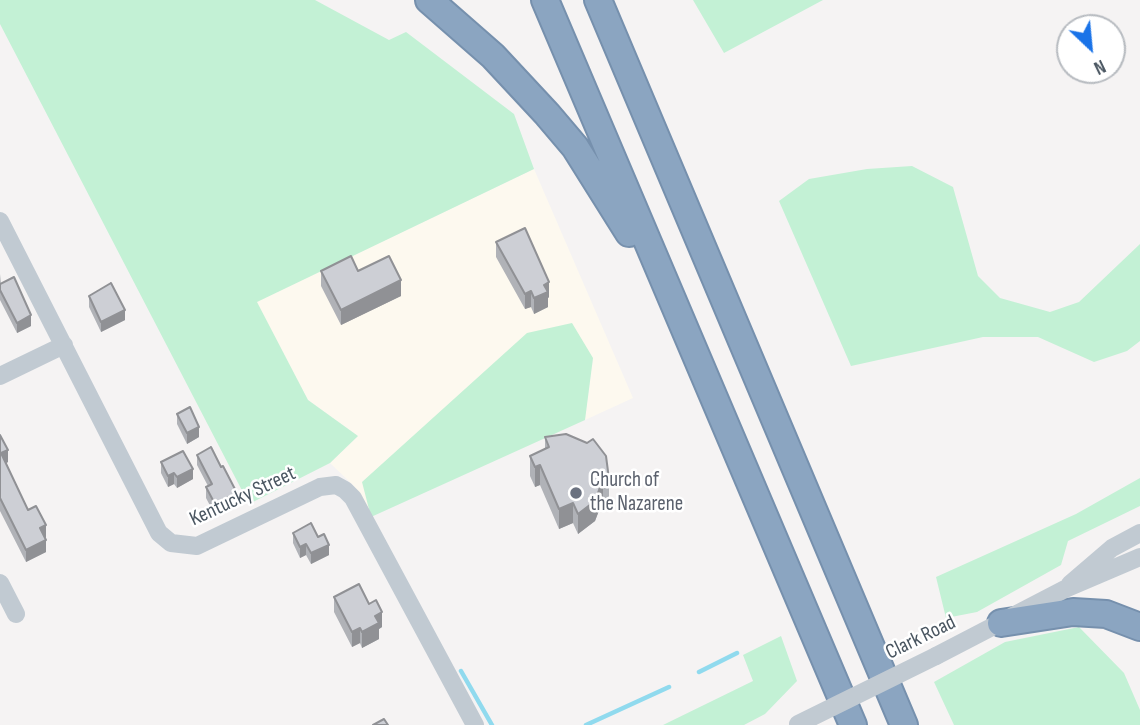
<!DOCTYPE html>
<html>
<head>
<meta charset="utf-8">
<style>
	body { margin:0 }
	#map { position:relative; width:1140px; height:725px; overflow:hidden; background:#f5f3f3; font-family:"Sofia Sans Condensed",sans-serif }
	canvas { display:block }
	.north { position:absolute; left:1056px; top:14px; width:70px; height:70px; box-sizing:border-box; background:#fff; border:2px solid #b7bbc0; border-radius:50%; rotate:154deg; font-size:19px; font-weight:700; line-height:28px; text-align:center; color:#4a5661 }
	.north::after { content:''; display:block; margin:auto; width:24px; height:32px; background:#1a73e8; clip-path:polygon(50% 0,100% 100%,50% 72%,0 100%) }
</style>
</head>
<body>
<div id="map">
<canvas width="1140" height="725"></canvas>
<div class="north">N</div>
</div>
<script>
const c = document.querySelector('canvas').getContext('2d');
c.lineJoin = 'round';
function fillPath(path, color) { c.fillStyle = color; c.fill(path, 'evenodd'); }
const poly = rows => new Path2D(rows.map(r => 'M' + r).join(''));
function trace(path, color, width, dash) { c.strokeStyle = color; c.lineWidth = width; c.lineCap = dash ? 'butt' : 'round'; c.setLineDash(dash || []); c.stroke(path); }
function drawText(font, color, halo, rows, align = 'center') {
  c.font = font + ' "Sofia Sans Condensed",sans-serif'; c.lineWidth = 5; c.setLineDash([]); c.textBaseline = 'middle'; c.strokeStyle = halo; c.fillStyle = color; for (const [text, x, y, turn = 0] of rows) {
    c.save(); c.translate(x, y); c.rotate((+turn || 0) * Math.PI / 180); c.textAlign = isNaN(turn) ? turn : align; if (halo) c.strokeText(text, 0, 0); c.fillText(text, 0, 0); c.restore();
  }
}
fillPath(poly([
	[534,169,633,398,585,420,593,359,371,517,354,486,330,463,358,436,308,400,256,302]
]), '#fdf9ef');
fillPath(poly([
	[0,0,315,0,389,40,406,32,514,114,534,169,257,302,308,400,358,436,330,463,249,504,0,24],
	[693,0,823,0,724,53],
	[912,166,953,187,978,276,1000,298,1050,312,1079,302,1140,244,1140,341,1127,351,1094,362,1038,337,983,337,851,366,779,201,809,179,867,169],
	[572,323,593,358,585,420,371,517,362,482,527,333],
	[1140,478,1140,506,1068,541,1061,565,977,612,946,618,936,577,1076,514],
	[1079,627,1124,673,1140,710,1140,725,954,725,934,682,1005,642],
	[781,636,797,681,765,714,744,725,663,725,753,681,743,655]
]), '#c3f1d5');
trace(poly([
	[461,671,492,725],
	[699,672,737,653],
	[586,725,669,687]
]), '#90daee', 4.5);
const highway = poly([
	[429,0,493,56,547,114,575,147,629,233],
	[545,0,853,725],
	[598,0,904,725],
	[1001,623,1073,612,1106,614,1140,627]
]);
trace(highway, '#7690ad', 30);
trace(poly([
	[0,221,159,533,171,543,197,546,320,487,336,485,345,490,353,498,475,725],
	[0,376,64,345],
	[0,583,16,614],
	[1070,584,1112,548,1140,533],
	[936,656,1065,589,1140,557]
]), '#c1cad2', 18);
trace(highway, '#8ba5c1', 26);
trace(poly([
	[798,724,936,656]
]), '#c1cad2', 18);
fillPath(poly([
	[496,242,549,297,548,298,548,307,534,314,531,307,525,309,496,257],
	[321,271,358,271,401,296,341,325,321,286],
	[0,274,1,284,31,326,17,333,0,300],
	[89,296,125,320,101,332,89,307],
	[177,414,199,437,187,444,177,424],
	[0,435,8,462,6,463,28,510,46,537,46,552,26,562,0,511],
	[545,437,609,479,609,499,603,500,595,521,578,534,573,523,559,529,540,485,535,487,530,476,530,456,545,449],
	[197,455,237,503,215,515,206,498,206,487,208,486,197,465],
	[161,462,193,479,177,488,174,484,168,487,161,473],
	[293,533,318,537,329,555,311,564,306,555,300,558,293,543],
	[334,597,382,627,379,629,379,639,362,648,360,643,352,647,334,612]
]), '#b0b2b7');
fillPath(poly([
	[401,280,401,296,341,325,341,310],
	[549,282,549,297,548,298,548,307,534,314,534,298,544,285],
	[531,291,531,307,525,309,525,294],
	[125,310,125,320,101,332,101,322],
	[31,315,31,326,17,333,17,323],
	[199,427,199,437,187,444,187,433],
	[8,450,8,462,1,466,1,453],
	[540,465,540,485,535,487,535,467],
	[193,469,193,479,177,488,177,477],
	[174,473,174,484,168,487,168,476],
	[603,479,603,500,595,521,578,534,578,514],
	[237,493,237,503,215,515,215,504],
	[573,503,573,523,559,529,559,509],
	[46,525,46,537,40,540,40,528],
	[46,540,46,552,26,562,26,550],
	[306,544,306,555,300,558,300,547],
	[329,545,329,555,311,564,311,553],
	[382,612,382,627,379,629,379,639,362,648,362,632,375,616],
	[360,628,360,643,352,647,352,632]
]), '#909195');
const building = poly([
	[525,228,549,282,544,285,548,292,534,298,531,291,525,294,496,242,525,228],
	[351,256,358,271,389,256,401,280,341,310,321,271,351,256],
	[14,277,31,315,17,323,0,290,0,284,14,277],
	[111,283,125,310,101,322,89,296,111,283],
	[190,407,199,427,187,433,177,414,190,407],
	[566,434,587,443,593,439,606,456,609,479,603,479,595,501,578,514,573,503,559,509,540,465,535,467,530,456,549,447,545,437,566,434],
	[0,435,8,450,1,453,28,510,36,506,46,525,40,528,46,540,26,550,0,498,0,435],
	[211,447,221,467,223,466,237,493,215,504,206,487,212,484,197,455,211,447],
	[183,451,193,469,177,477,174,473,168,476,161,462,183,451],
	[311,523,318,537,324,534,329,545,311,553,306,544,300,547,293,533,311,523],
	[359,584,369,604,376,600,382,612,375,616,379,623,362,632,360,628,352,632,334,597,359,584],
	[384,719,388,725,373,725,384,719]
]);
fillPath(building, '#cdcfd5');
trace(building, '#909195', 2);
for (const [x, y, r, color] of [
	[576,493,7,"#6b7280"]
]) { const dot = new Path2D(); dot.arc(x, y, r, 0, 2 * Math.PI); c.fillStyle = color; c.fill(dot); trace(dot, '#fff', 2.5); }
drawText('21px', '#5b616d', '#fff', [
	["Church of",590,481],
	["the Nazarene",590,505]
], 'left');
drawText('21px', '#4a5661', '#fff', [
	["Kentucky Street",243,497,-25],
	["Clark Road",921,638,-26]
]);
</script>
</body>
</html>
